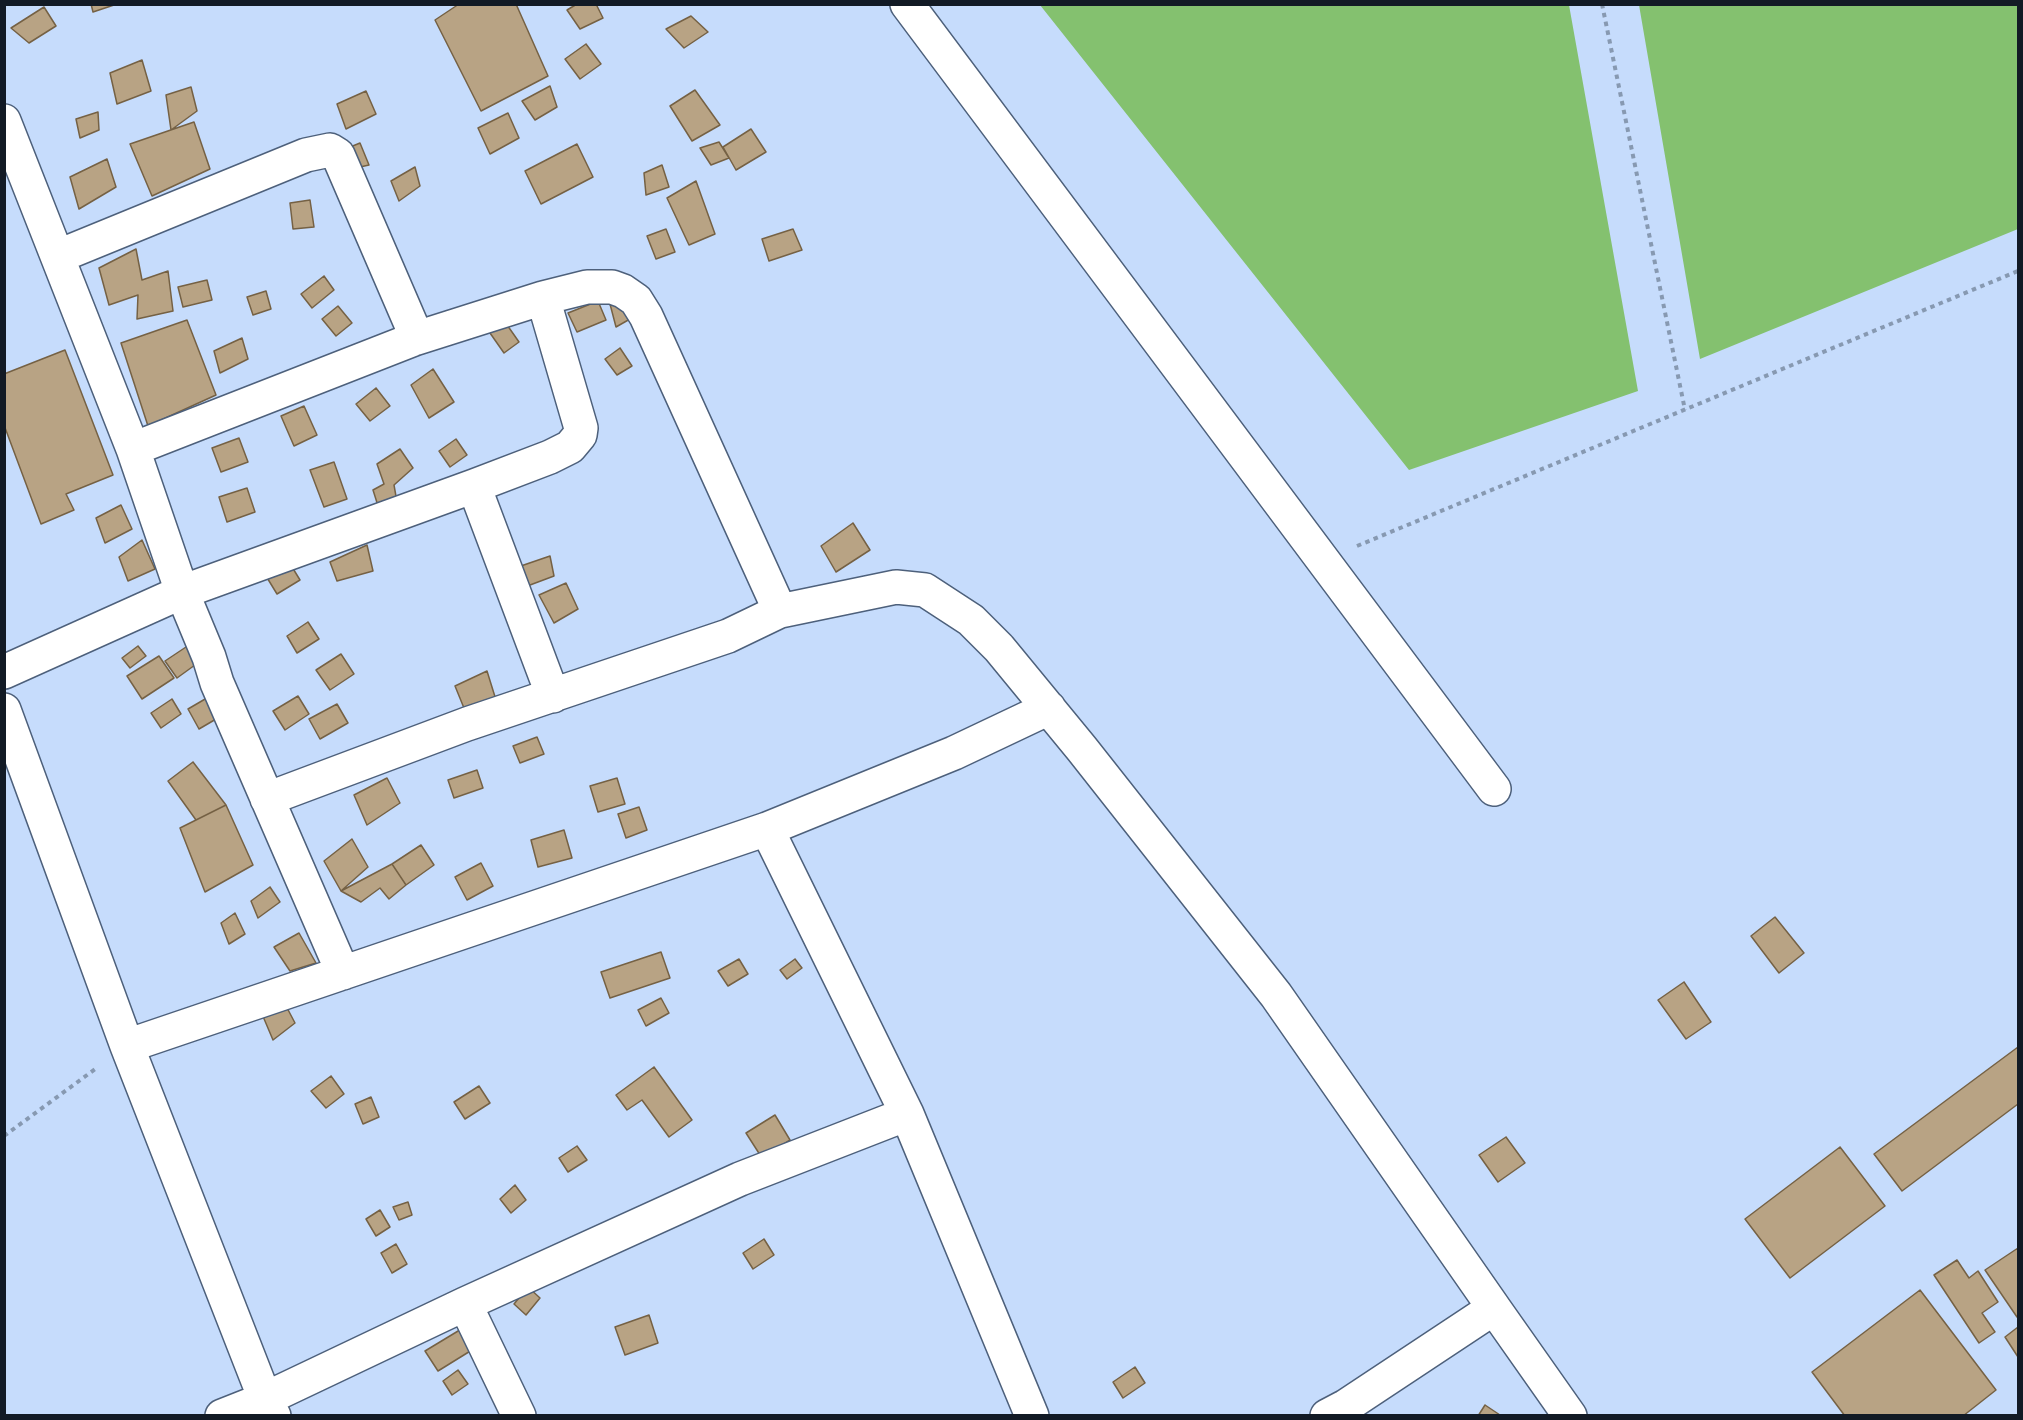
<!DOCTYPE html>
<html>
<head>
<meta charset="utf-8">
<style>
	body { margin:0 }
	#map { position:relative; width:2023px; height:1420px; overflow:hidden; background:#c6dcfc; font-family:Ubuntu,sans-serif }
	canvas { display:block }
	.frame { position:absolute; inset:0; border:6px solid #121a25; pointer-events:none }
</style>
</head>
<body>
<div id="map">
<canvas width="2023" height="1420"></canvas>
<div class="frame"></div>
</div>
<script>
const c = document.querySelector('canvas').getContext('2d');
c.lineJoin = 'round';
function fillPath(path, color) { c.fillStyle = color; c.fill(path, 'evenodd'); }
const poly = rows => new Path2D(rows.map(r => 'M' + r).join(''));
function trace(path, color, width, dash) { c.strokeStyle = color; c.lineWidth = width; c.lineCap = dash ? 'butt' : 'round'; c.setLineDash(dash || []); c.stroke(path); }
fillPath(poly([
	[1040,5,1569,5,1638,391,1409,470],
	[1639,5,2018,5,2018,229,1700,359]
]), '#84c16f');
const building = poly([
	[91,4,114,4,114,5,93,12,91,4],
	[459,4,516,4,548,76,481,111,435,20,459,4],
	[577,4,596,4,603,18,580,29,567,10,577,4],
	[44,7,56,26,29,43,11,28,44,7],
	[691,16,708,32,684,48,666,29,691,16],
	[586,44,601,64,580,79,565,59,586,44],
	[142,60,151,91,117,104,110,73,142,60],
	[550,86,557,107,535,120,522,101,550,86],
	[191,87,197,111,171,130,166,95,191,87],
	[695,90,720,125,692,141,670,106,695,90],
	[366,91,376,114,346,129,337,104,366,91],
	[98,112,99,130,80,138,76,119,98,112],
	[508,113,519,138,490,154,478,128,508,113],
	[194,122,210,169,152,196,130,144,194,122],
	[751,129,766,152,736,170,723,147,751,129],
	[719,142,729,158,711,165,700,148,719,142],
	[360,143,369,165,351,169,343,150,360,143],
	[577,144,593,177,541,204,525,171,577,144],
	[107,159,116,187,79,209,70,177,107,159],
	[662,165,669,187,646,195,644,173,662,165],
	[415,167,420,186,399,201,391,181,415,167],
	[696,181,715,234,689,245,667,198,696,181],
	[310,200,314,227,293,229,290,203,310,200],
	[666,229,675,252,656,259,647,236,666,229],
	[793,229,802,250,769,261,762,239,793,229],
	[136,249,142,280,168,271,173,311,137,319,138,295,109,305,99,268,136,249],
	[324,276,334,290,312,308,301,294,324,276],
	[207,280,212,300,183,307,178,287,207,280],
	[266,291,271,309,253,315,247,297,266,291],
	[623,291,637,315,616,327,610,304,623,291],
	[598,301,606,320,577,332,568,313,598,301],
	[338,306,352,323,336,336,322,319,338,306],
	[187,320,216,395,148,426,121,343,187,320],
	[505,322,519,342,504,353,490,333,505,322],
	[242,338,248,359,220,373,214,351,242,338],
	[620,348,632,366,617,375,605,359,620,348],
	[65,350,113,475,66,494,74,510,41,524,4,425,4,374,65,350],
	[433,369,454,402,429,418,411,385,433,369],
	[376,388,390,406,370,421,356,404,376,388],
	[304,406,317,435,294,446,281,416,304,406],
	[239,438,248,462,221,472,212,448,239,438],
	[456,439,467,455,450,467,439,451,456,439],
	[400,449,413,468,394,485,397,502,379,509,373,490,384,484,377,464,400,449],
	[334,462,347,499,324,507,310,470,334,462],
	[247,488,255,512,227,522,219,497,247,488],
	[121,505,132,529,105,543,96,518,121,505],
	[853,523,870,550,836,572,821,546,853,523],
	[142,540,155,569,128,581,119,557,142,540],
	[367,545,373,571,337,581,330,562,367,545],
	[550,556,554,576,522,588,515,568,550,556],
	[289,562,300,580,277,594,266,576,289,562],
	[566,583,578,609,554,623,539,595,566,583],
	[308,622,319,639,297,653,287,636,308,622],
	[195,641,206,657,177,678,165,661,195,641],
	[138,646,146,656,130,668,122,658,138,646],
	[341,654,354,674,330,690,316,670,341,654],
	[159,656,174,678,142,699,127,676,159,656],
	[487,671,496,700,466,713,455,686,487,671],
	[212,695,223,715,199,729,188,709,212,695],
	[298,696,309,714,285,730,273,711,298,696],
	[172,699,181,714,161,728,151,713,172,699],
	[337,704,348,723,320,739,309,719,337,704],
	[537,737,544,754,520,763,513,746,537,737],
	[193,762,226,805,196,820,168,781,193,762],
	[477,770,483,788,454,798,448,780,477,770],
	[387,778,400,803,367,825,354,795,387,778],
	[617,778,625,804,598,812,590,786,617,778],
	[226,805,253,865,205,892,180,828,226,805],
	[639,807,647,830,626,838,618,814,639,807],
	[564,830,572,858,538,867,531,840,564,830],
	[352,839,368,867,341,891,324,861,352,839],
	[421,845,434,865,406,885,392,864,421,845],
	[481,863,493,886,467,900,455,877,481,863],
	[392,864,406,885,389,899,380,888,361,902,341,891,392,864],
	[270,887,280,902,258,918,251,901,270,887],
	[235,913,245,934,229,944,221,923,235,913],
	[1775,917,1804,953,1779,973,1751,936,1775,917],
	[299,933,316,963,290,971,274,947,299,933],
	[661,952,670,978,610,998,601,972,661,952],
	[739,959,748,974,728,986,718,971,739,959],
	[795,959,802,968,787,979,780,970,795,959],
	[1684,982,1711,1022,1686,1039,1658,1000,1684,982],
	[661,998,669,1013,646,1026,638,1010,661,998],
	[285,1004,295,1023,273,1040,262,1014,285,1004],
	[2018,1047,2018,1104,1902,1191,1874,1154,2018,1047],
	[654,1067,692,1120,669,1137,642,1100,627,1110,616,1095,654,1067],
	[331,1076,344,1094,326,1108,311,1091,331,1076],
	[479,1086,490,1103,465,1119,454,1102,479,1086],
	[371,1097,379,1117,363,1124,355,1104,371,1097],
	[775,1115,790,1140,762,1158,746,1133,775,1115],
	[1506,1137,1525,1163,1498,1182,1479,1155,1506,1137],
	[577,1146,587,1160,568,1172,559,1158,577,1146],
	[1840,1147,1885,1206,1790,1278,1745,1219,1840,1147],
	[515,1185,526,1200,511,1213,500,1199,515,1185],
	[408,1202,412,1215,399,1220,393,1207,408,1202],
	[380,1210,390,1227,376,1236,366,1219,380,1210],
	[764,1239,774,1255,753,1269,743,1253,764,1239],
	[396,1244,407,1264,392,1273,381,1253,396,1244],
	[2018,1248,2018,1315,2017,1317,1985,1270,2018,1248],
	[1957,1260,1969,1278,1978,1271,1998,1302,1982,1313,1995,1332,1979,1343,1934,1275,1957,1260],
	[528,1287,540,1298,526,1315,514,1304,528,1287],
	[1920,1290,1996,1390,1963,1416,1845,1416,1812,1372,1920,1290],
	[649,1315,658,1343,625,1355,615,1327,649,1315],
	[468,1325,480,1345,438,1371,425,1351,468,1325],
	[2018,1327,2018,1357,2005,1337,2018,1327],
	[1135,1367,1145,1383,1123,1398,1113,1382,1135,1367],
	[458,1370,468,1384,452,1395,443,1381,458,1370],
	[1485,1405,1500,1415,1478,1416,1485,1405]
]);
fillPath(building, '#b8a384');
trace(building, '#756144', 1.5);
const street = poly([
	[907,4,1494,789],
	[4,121,133,449,182,592,209,657,217,683,343,973],
	[59,256,306,155,330,150,338,155,417,338],
	[133,449,417,338,543,298,587,287,612,287,623,291,636,300,646,316,780,611],
	[474,486,553,696],
	[4,672,182,592,474,486,550,457,570,447,580,435,581,428,543,298],
	[4,710,127,1046,265,1399,274,1416],
	[267,799,467,724,728,636,780,611,896,587,925,590,971,620,999,648,1082,749,1276,995,1494,1308],
	[767,829,954,753,1049,708],
	[127,1046,767,829,907,1114,1032,1416],
	[465,1304,519,1416],
	[222,1416,265,1399,465,1304,740,1179,907,1114],
	[1327,1416,1346,1406,1494,1308,1570,1416]
]);
trace(street, '#4d607b', 36);
trace(poly([
	[1602,4,1685,410],
	[1357,546,2018,271],
	[4,1136,98,1067]
]), '#8799b1', 4, [4.5, 4.5]);
trace(street, '#fff', 33);
</script>
</body>
</html>
